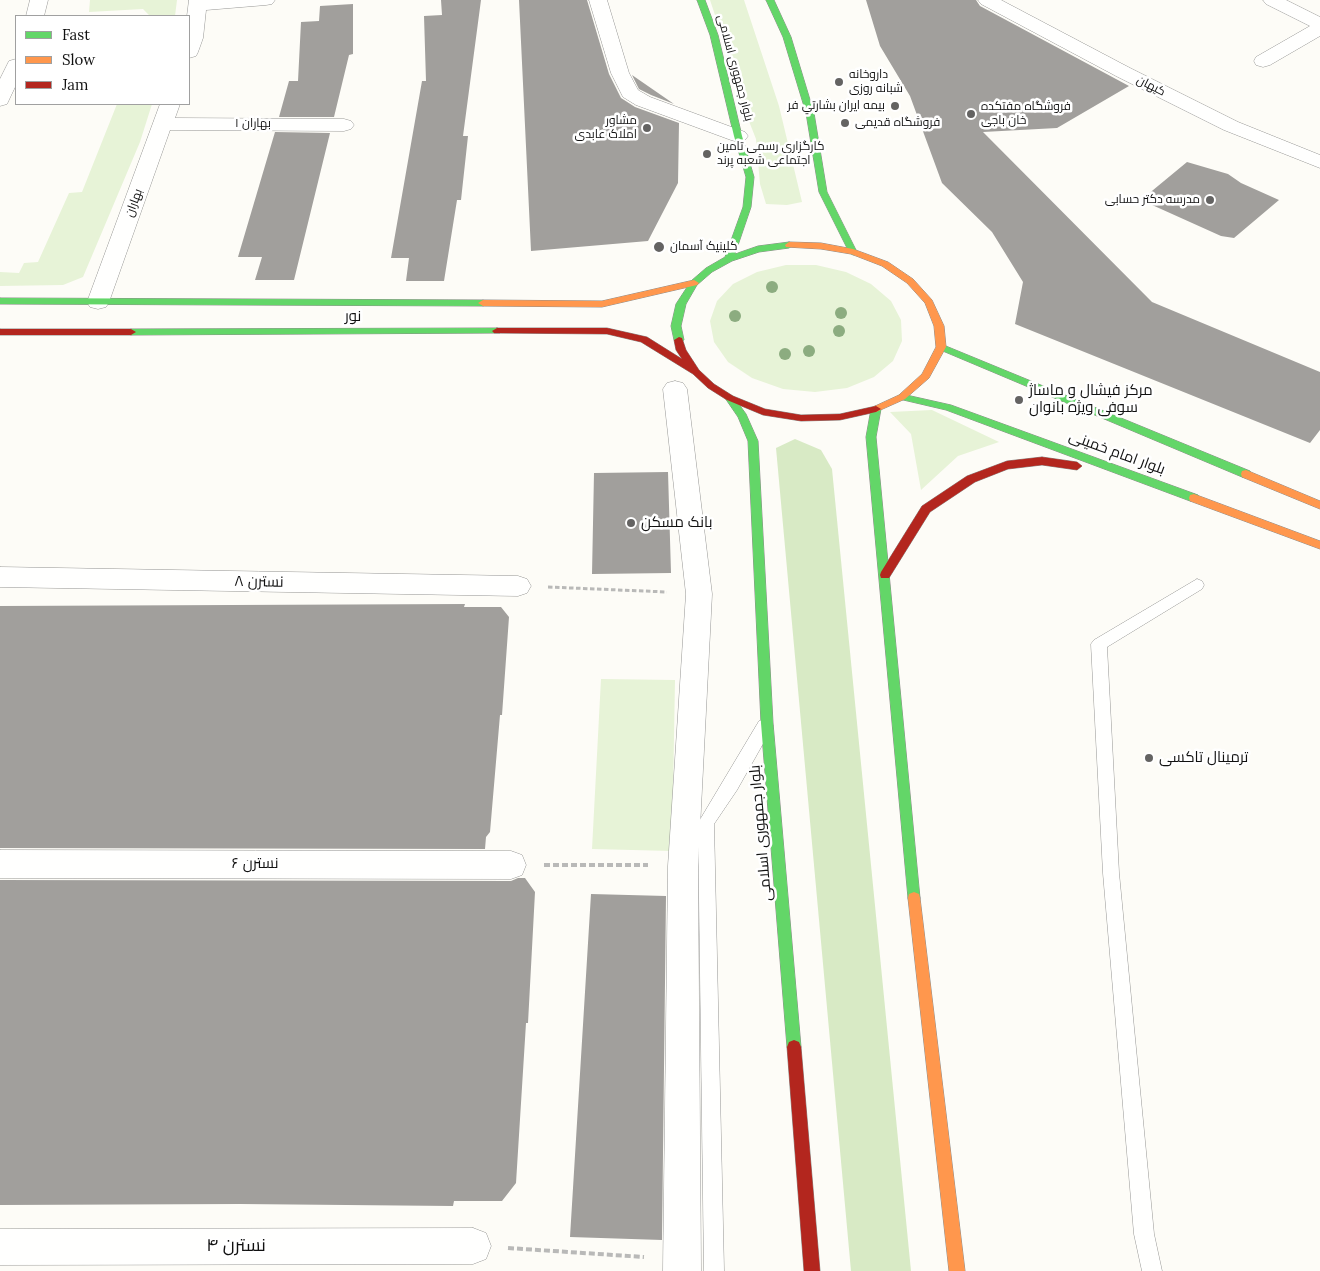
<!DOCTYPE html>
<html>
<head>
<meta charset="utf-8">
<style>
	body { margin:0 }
	#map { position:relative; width:1320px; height:1271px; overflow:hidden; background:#fdfcf7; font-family:Lora,serif }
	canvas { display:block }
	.legend { position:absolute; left:15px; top:15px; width:175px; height:90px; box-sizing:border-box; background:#fff; border:1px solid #a0a0a0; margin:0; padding:6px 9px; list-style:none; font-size:15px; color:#111 }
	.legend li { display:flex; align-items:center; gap:10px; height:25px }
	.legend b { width:25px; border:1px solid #a0a0a0 }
</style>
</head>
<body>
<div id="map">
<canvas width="1320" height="1271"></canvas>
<ul class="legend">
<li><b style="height:6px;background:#63d668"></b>Fast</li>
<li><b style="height:6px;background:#ff974d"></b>Slow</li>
<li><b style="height:6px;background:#b3261e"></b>Jam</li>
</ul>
</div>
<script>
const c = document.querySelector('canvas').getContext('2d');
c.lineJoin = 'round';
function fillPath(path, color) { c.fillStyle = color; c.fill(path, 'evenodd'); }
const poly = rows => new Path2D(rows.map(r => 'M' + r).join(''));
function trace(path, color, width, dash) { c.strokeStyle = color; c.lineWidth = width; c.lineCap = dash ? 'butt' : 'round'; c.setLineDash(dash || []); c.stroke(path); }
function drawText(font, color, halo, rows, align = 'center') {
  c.font = font + ' Lora,Cairo,serif'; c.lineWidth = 5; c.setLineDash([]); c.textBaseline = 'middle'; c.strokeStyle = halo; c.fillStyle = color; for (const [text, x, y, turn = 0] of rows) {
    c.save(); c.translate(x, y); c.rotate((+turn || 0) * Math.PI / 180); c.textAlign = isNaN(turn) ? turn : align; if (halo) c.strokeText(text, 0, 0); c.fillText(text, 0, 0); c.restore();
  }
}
fillPath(poly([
	[90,0,177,0,175,16,150,16,143,9,89,12],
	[710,0,744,0,779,106,802,202,787,205,766,204,760,184,756,139,739,96,724,42],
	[117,104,152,104,140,142,83,277,63,285,0,286,0,272,19,273,24,263,38,262,69,193,82,192],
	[786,265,816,265,846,272,871,284,891,301,901,320,902,341,893,361,874,377,847,388,815,392,783,389,752,378,728,362,714,342,710,321,717,301,733,284,757,272],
	[932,410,999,442,958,456,921,490,911,434,890,412],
	[601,679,675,680,672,851,592,849]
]), '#e7f3d7');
fillPath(poly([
	[795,439,821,450,832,469,911,1271,851,1271,776,448]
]), '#d8eac5');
fillPath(poly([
	[441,0,481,0,463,136,468,136,461,200,457,200,444,281,406,281,409,258,391,258,422,81,426,81,424,16,442,15],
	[519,0,587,0,609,74,621,98,635,107,679,123,678,183,648,241,531,251],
	[866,0,976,0,980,6,1129,86,1057,128,983,132,1152,302,1320,372,1320,430,1310,443,1015,324,1023,282,992,232,942,183,910,96,880,46],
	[353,4,353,54,349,55,334,117,279,117,289,81,298,81,301,22,319,21,320,6],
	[632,75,674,104,651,95,639,89],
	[275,132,330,133,294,280,255,280,262,257,238,257],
	[1187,162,1228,174,1241,183,1279,200,1234,238,1221,236,1141,200],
	[668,472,671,573,592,574,594,473],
	[465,604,464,607,501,607,509,617,502,715,500,715,490,832,486,837,485,849,0,848,0,606],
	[518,878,525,878,535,892,528,1023,526,1023,516,1183,502,1201,454,1201,453,1206,240,1204,0,1205,0,880,511,881],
	[591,894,666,896,662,1240,570,1237]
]), '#a19f9c');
const lane = poly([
	[1197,579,1202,581,1204,585,1202,589,1107,647,1119,873,1154,1234,1162,1271,1142,1271,1134,1234,1103,873,1091,644,1094,640,1197,579],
	[765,719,771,721,773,726,737,790,714,824,724,1271,704,1271,698,823,759,721,765,719]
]);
const street = poly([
	[30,0,48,0,44,16,26,16,30,0],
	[189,0,275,0,272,4,266,5,206,10,203,38,198,52,196,56,189,58,189,16,187,16,189,0],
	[589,0,607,0,629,73,638,90,650,97,745,132,748,136,745,140,738,142,731,140,636,105,623,97,611,73,589,0],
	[978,0,1001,0,1130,68,1238,122,1320,155,1320,168,1224,130,1116,76,981,4,978,0],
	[1263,0,1286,0,1320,17,1320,36,1270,65,1263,67,1256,65,1254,61,1256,57,1310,26,1266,4,1263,0],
	[16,59,16,85,7,104,0,106,0,79,9,61,16,59],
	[160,104,180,104,175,118,344,119,351,121,354,125,351,129,344,131,170,130,109,302,106,307,98,309,90,307,87,302,160,104],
	[675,381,683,383,687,389,712,594,698,866,701,1271,663,1271,668,866,686,594,663,389,667,383,675,381],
	[0,567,518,576,527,579,531,586,527,593,518,596,0,587,0,567],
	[0,850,511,851,522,855,526,865,522,875,511,879,0,878,0,850],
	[473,1228,486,1233,491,1246,486,1259,473,1264,0,1265,0,1229,473,1228]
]);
const fast = poly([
	[697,0,705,0,718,35,742,136,754,177,751,207,735,254,758,246,789,242,793,245,789,248,759,252,732,261,712,272,697,285,686,304,681,326,684,340,679,343,674,340,671,326,676,304,691,281,706,268,725,257,743,207,746,177,734,136,710,35,697,0],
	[766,0,774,0,791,37,814,113,827,192,857,252,856,254,853,255,849,252,819,192,806,113,783,37,766,0],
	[0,298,483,300,488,303,483,306,0,304,0,298],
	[497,328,502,331,500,333,131,335,126,332,131,329,497,328],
	[941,344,1250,471,1251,474,1246,478,1242,477,938,349,936,347,941,344],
	[902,394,951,405,1198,495,1199,498,1198,501,1190,501,946,410,899,399,897,397,899,395,902,394],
	[730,395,733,396,746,414,758,441,773,723,801,1047,799,1052,794,1054,789,1052,787,1047,761,723,748,441,738,417,725,398,730,395],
	[876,406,881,409,876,437,920,898,919,902,914,904,909,902,908,898,866,437,871,409,876,406]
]);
const slow = poly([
	[789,242,821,243,853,249,888,262,913,279,932,300,944,326,946,347,929,378,905,399,876,412,871,409,873,407,899,395,922,374,936,347,934,326,925,303,907,283,882,266,851,254,821,249,786,247,785,245,789,242],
	[694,280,699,283,697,285,602,307,483,306,478,303,483,300,602,301,694,280],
	[1246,470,1320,501,1320,509,1242,477,1241,474,1242,471,1246,470],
	[1194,494,1320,541,1320,549,1190,501,1189,498,1190,495,1194,494],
	[914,892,919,894,920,898,965,1271,949,1271,908,898,909,894,914,892]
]);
const jam = poly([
	[497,328,607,328,647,337,682,359,676,350,674,340,679,337,682,338,686,350,699,370,714,384,733,396,765,409,801,415,840,414,876,406,881,409,876,412,840,420,801,421,763,415,727,400,708,388,693,374,641,342,607,334,494,333,492,331,497,328],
	[0,329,131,329,136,332,131,335,0,335,0,329],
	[1042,457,1077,462,1082,466,1077,470,1042,465,1008,469,975,482,930,512,889,578,881,578,880,575,881,572,922,506,967,476,1007,461,1042,457],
	[794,1040,799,1042,801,1047,820,1271,804,1271,787,1047,789,1042,794,1040]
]);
trace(lane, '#979795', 1);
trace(street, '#979795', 1);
trace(fast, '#8e8d8b', 1);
trace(slow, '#8e8d8b', 1);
trace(jam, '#8e8d8b', 1);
trace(poly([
	[548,587,667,592]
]), '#b9b9b8', 3, [4.5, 2.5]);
trace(poly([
	[544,865,648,865],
	[508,1248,644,1257]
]), '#b9b9b8', 4, [6, 3]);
fillPath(lane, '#fffffe');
fillPath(street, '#fffffe');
fillPath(fast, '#63d668');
fillPath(slow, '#ff974d');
fillPath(jam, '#b3261e');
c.fillStyle = '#8cac80';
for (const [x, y] of [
	[772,287],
	[841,313],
	[735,316],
	[839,331],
	[809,351],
	[785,354]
]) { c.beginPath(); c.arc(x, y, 6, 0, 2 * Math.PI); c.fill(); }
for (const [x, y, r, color] of [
	[839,82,5,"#646362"],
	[895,106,5,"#646362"],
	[971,114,5,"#646362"],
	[845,123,5,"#646362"],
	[647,128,5,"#646362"],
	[707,154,5,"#646362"],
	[1210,200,5,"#646362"],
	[659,247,6,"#646362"],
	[1019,400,5,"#646362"],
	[631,523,5,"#646362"],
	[1149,758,5,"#646362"]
]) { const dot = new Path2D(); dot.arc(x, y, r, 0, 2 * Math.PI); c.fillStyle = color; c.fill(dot); trace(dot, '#fff', 2); }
drawText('12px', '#111', '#fff', [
	["بلوار جمهوری اسلامی",735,68,75],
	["کیهان",1151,86,27],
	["بهاران ۱",253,124],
	["بهاران",134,203,-70]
]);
drawText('12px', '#111', '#fff', [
	["داروخانه",849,75],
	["شبانه روزی",849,89],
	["بيمه ايران بشارتي فر",885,106,"right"],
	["فروشگاه مفتکده",981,107],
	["خان باجی",981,121],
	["مشاور",637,121,"right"],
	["املاک عابدی",637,135,"right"],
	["فروشگاه قدیمی",855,123],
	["کارگزاری رسمی تامین",717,147],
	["اجتماعی شعبه پرند",717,161],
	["مدرسه دکتر حسابی",1200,200,"right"],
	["کلینیک آسمان",670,247]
], 'left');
drawText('15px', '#111', '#fff', [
	["نور",353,317],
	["بلوار امام خمینی",1117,453,20],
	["نسترن ۸",259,582,1],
	["بلوار جمهوری اسلامی",761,833,-95],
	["نسترن ۶",255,864]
]);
drawText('15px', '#111', '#fff', [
	["مرکز فیشال و ماساژ",1029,391],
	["سوفی ویژه بانوان",1029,408],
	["بانک مسکن",641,523],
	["ترمینال تاکسی",1159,758]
], 'left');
drawText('18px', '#111', '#fff', [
	["نسترن ۴",236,1246]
]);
</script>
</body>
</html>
